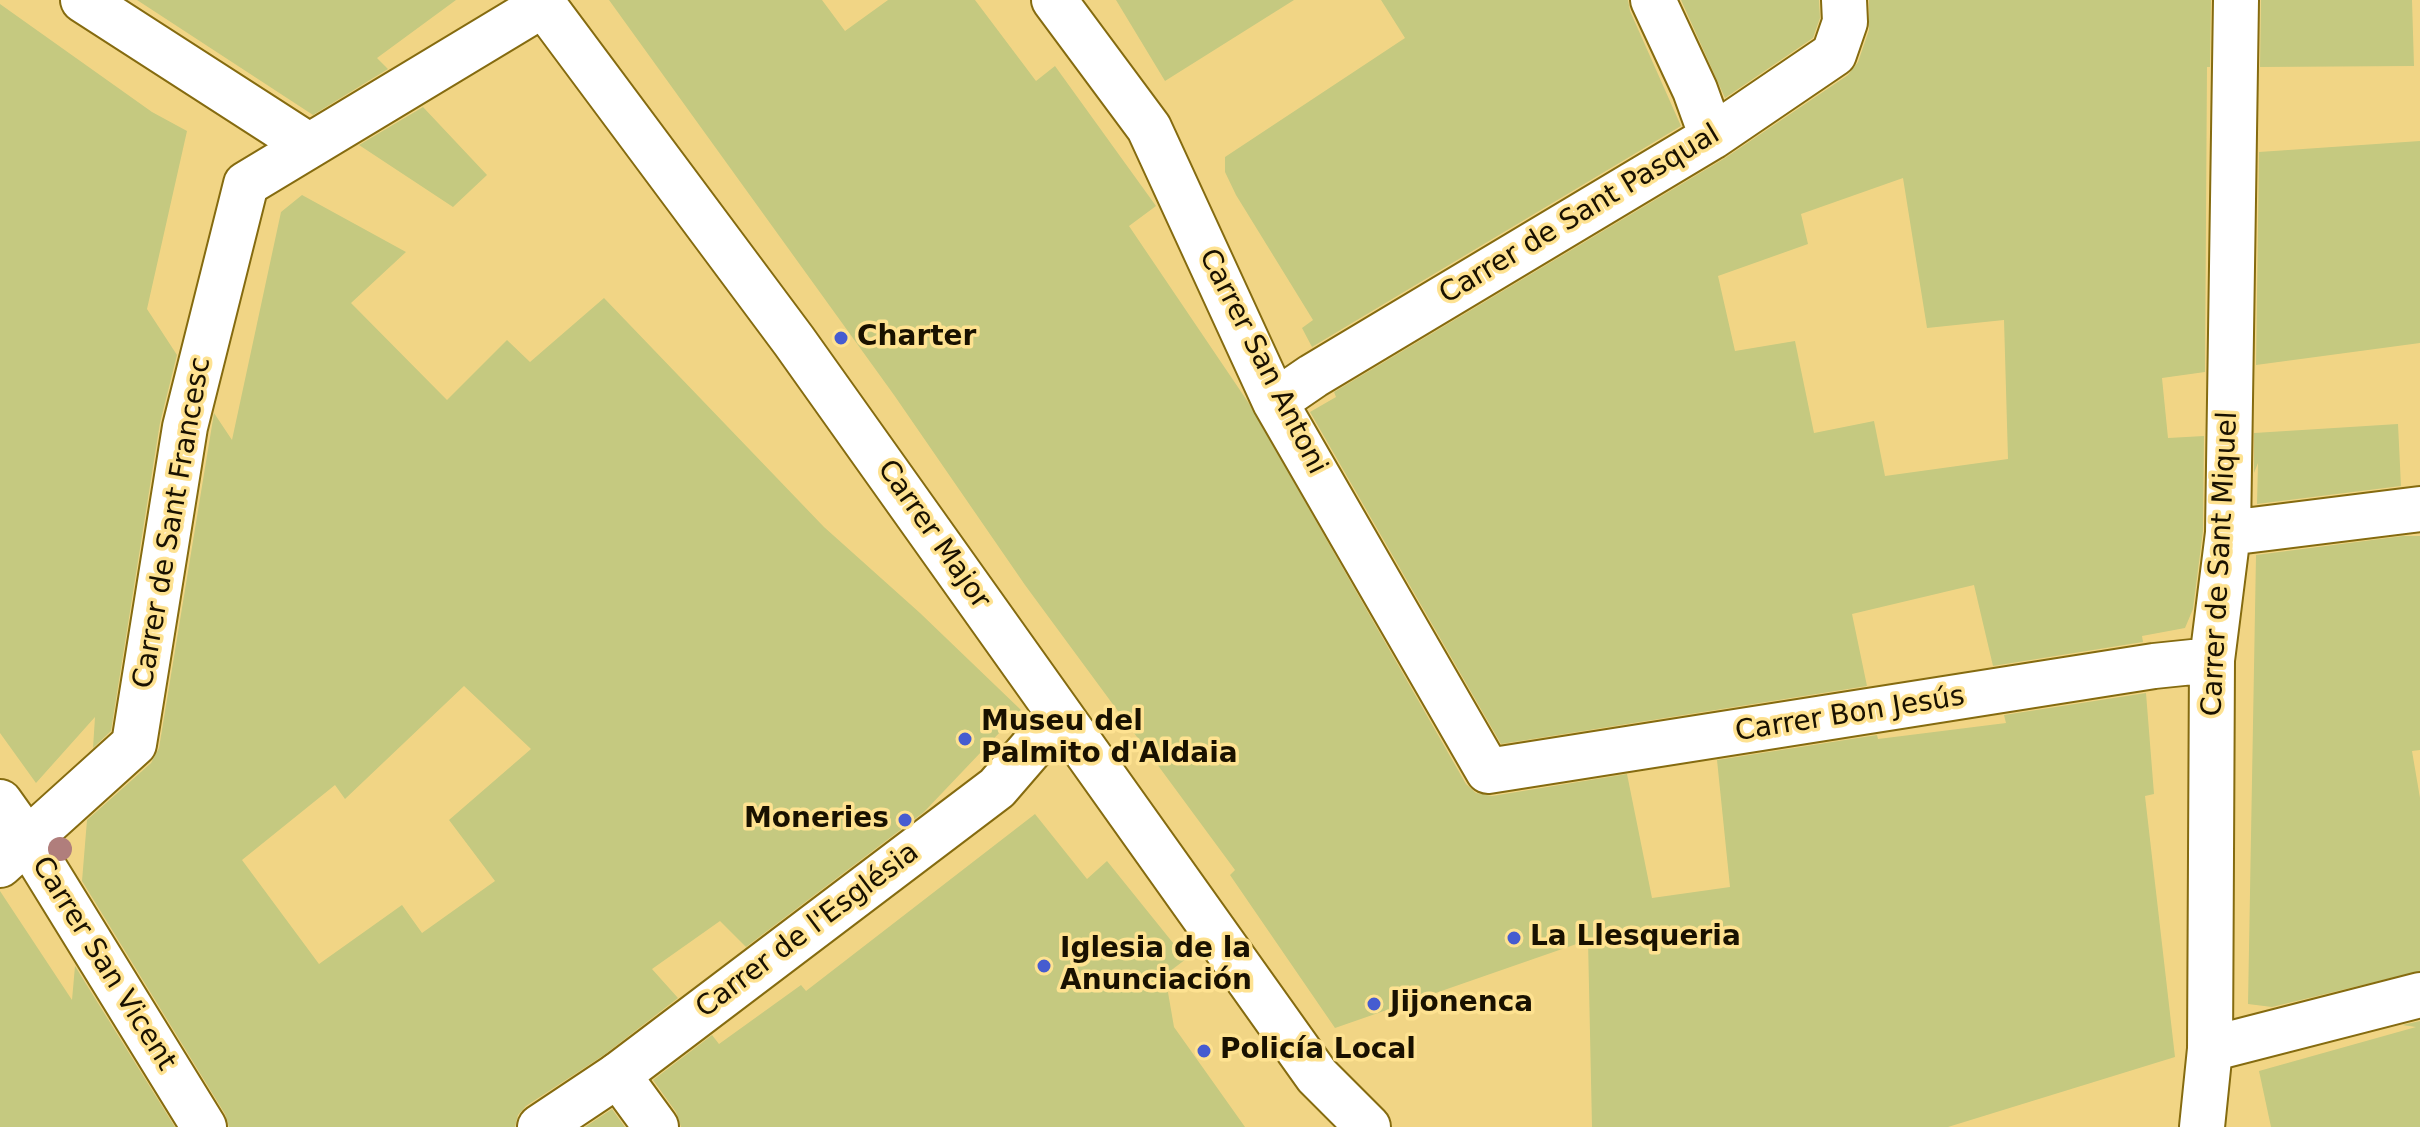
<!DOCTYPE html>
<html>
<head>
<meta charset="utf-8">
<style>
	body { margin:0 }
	canvas { display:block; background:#f1d585 }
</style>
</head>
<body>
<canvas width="2420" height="1127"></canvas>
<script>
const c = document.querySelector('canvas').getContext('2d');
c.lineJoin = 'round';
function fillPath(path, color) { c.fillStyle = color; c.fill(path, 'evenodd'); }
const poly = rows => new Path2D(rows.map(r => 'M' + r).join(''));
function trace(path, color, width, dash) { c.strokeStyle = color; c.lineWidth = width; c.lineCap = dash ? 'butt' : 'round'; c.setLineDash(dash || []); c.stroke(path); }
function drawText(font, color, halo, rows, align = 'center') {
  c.font = font + ' "DejaVu Sans",sans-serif'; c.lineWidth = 7; c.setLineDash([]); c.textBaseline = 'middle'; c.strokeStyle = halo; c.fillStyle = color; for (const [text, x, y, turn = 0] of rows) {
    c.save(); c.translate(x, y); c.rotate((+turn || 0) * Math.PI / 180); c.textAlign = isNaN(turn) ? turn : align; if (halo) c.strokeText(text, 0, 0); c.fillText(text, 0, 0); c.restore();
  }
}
fillPath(poly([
	[137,0,456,0,377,58,388,69,313,115],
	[609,0,822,0,845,31,888,0,975,0,1036,81,1055,66,1156,206,1129,226,1248,402,1466,784,1476,793,1492,796,1627,774,1652,898,1730,887,1717,760,1877,735,1878,739,2006,723,2004,715,2146,693,2154,794,2145,796,2175,1057,1948,1127,1592,1127,1588,940,1335,1028,1230,875,1235,870,1025,585,894,395],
	[1116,0,1294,0,1165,81],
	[1381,0,1628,0,1630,11,1681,126,1312,347,1302,328,1313,320,1236,195,1225,172,1225,157,1405,38],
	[1681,0,1819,0,1820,18,1813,38,1725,98],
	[1869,0,2211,0,2210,67,2207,67,2205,372,2162,378,2168,438,2204,436,2203,531,2193,609,2185,628,2142,636,2143,642,1993,666,1974,585,1852,614,1867,686,1501,744,1310,412,1336,397,1334,392,1725,158,1848,75,1858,62,1869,30],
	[1903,178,1927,328,2004,320,2008,459,1885,476,1874,421,1814,433,1795,341,1735,351,1718,276,1808,244,1801,214],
	[2261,0,2412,0,2414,66,2260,67],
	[0,4,152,112,187,131,147,309,177,355,160,423,111,731,93,748,95,717,36,783,0,733],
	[423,107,487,175,453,207,359,145],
	[2420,141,2420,343,2256,365,2259,152],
	[302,195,406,252,351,303,447,400,507,340,530,362,604,298,824,527,920,613,1021,710,924,812,746,947,720,921,652,969,678,998,604,1055,526,1106,518,1115,515,1127,229,1127,225,1114,82,881,87,820,151,763,159,748,214,413,232,440,281,212],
	[464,686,531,749,449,820,495,881,422,933,402,905,319,964,242,860,335,785,345,799],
	[2398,424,2401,486,2257,504,2258,463,2254,473,2254,433],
	[2403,536,2420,536,2420,750,2412,751,2420,798,2420,971,2272,1007,2248,1004,2256,555],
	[1035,814,1087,879,1107,861,1186,959,1165,975,1174,1027,1245,1127,681,1127,676,1112,653,1080,712,1035,719,1044,801,985,806,991],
	[0,891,72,1000,75,966,175,1127,0,1127],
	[2420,1021,2420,1127,2271,1127,2259,1071,2416,1027,2402,1025],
	[612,1109,625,1127,585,1127]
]), '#c5c980');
const street = poly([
	[83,0,308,145],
	[1054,0,1149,128,1275,402,1488,771,2154,666,2212,660],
	[1653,0,1695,90,1712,137],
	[1275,402,1313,376,1712,137,1834,54,1845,22,1844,0],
	[2228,533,2420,509],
	[0,802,27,840,204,1127],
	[0,865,134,744,185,427,246,184,543,5],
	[2210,1049,2420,995],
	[618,1075,656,1127],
	[2202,1127,2210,1049,2212,660,2228,533,2236,0]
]);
const secondary = poly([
	[540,0,794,341,1317,1076,1368,1127],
	[540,1127,618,1075,997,788,1060,715]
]);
trace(street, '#856b10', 48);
trace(secondary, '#856b10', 48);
trace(street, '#fff', 44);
trace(secondary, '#fff', 44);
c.fillStyle = '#b07e7c';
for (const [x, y] of [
	[60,849]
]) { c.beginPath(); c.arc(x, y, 12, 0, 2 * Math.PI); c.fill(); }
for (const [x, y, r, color] of [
	[841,338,8,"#465cd0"],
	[965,739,8,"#465cd0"],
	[905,820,8,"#465cd0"],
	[1514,938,8,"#465cd0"],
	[1044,966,8,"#465cd0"],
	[1374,1004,8,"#465cd0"],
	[1204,1051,8,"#465cd0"]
]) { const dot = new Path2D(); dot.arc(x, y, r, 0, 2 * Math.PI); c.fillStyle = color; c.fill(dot); trace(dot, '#fee291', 3); }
drawText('28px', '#191100', '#fee291', [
	["Carrer de Sant Pasqual",1580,215,-31],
	["Carrer San Antoni",1262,362,63],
	["Carrer de Sant Francesc",173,523,-80],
	["Carrer Major",933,535,55],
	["Carrer de Sant Miquel",2221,564,-87],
	["Carrer Bon Jesús",1850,715,-9],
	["Carrer de l'Església",808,931,-37],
	["Carrer San Vicent",103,964,58]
]);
drawText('bold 28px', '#191100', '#fee291', [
	["Charter",857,338],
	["Museu del",981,723],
	["Palmito d'Aldaia",981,755],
	["Moneries",889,820,"right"],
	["La Llesqueria",1530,938],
	["Iglesia de la",1060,950],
	["Anunciación",1060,982],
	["Jijonenca",1390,1004],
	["Policía Local",1220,1051]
], 'left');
</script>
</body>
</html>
